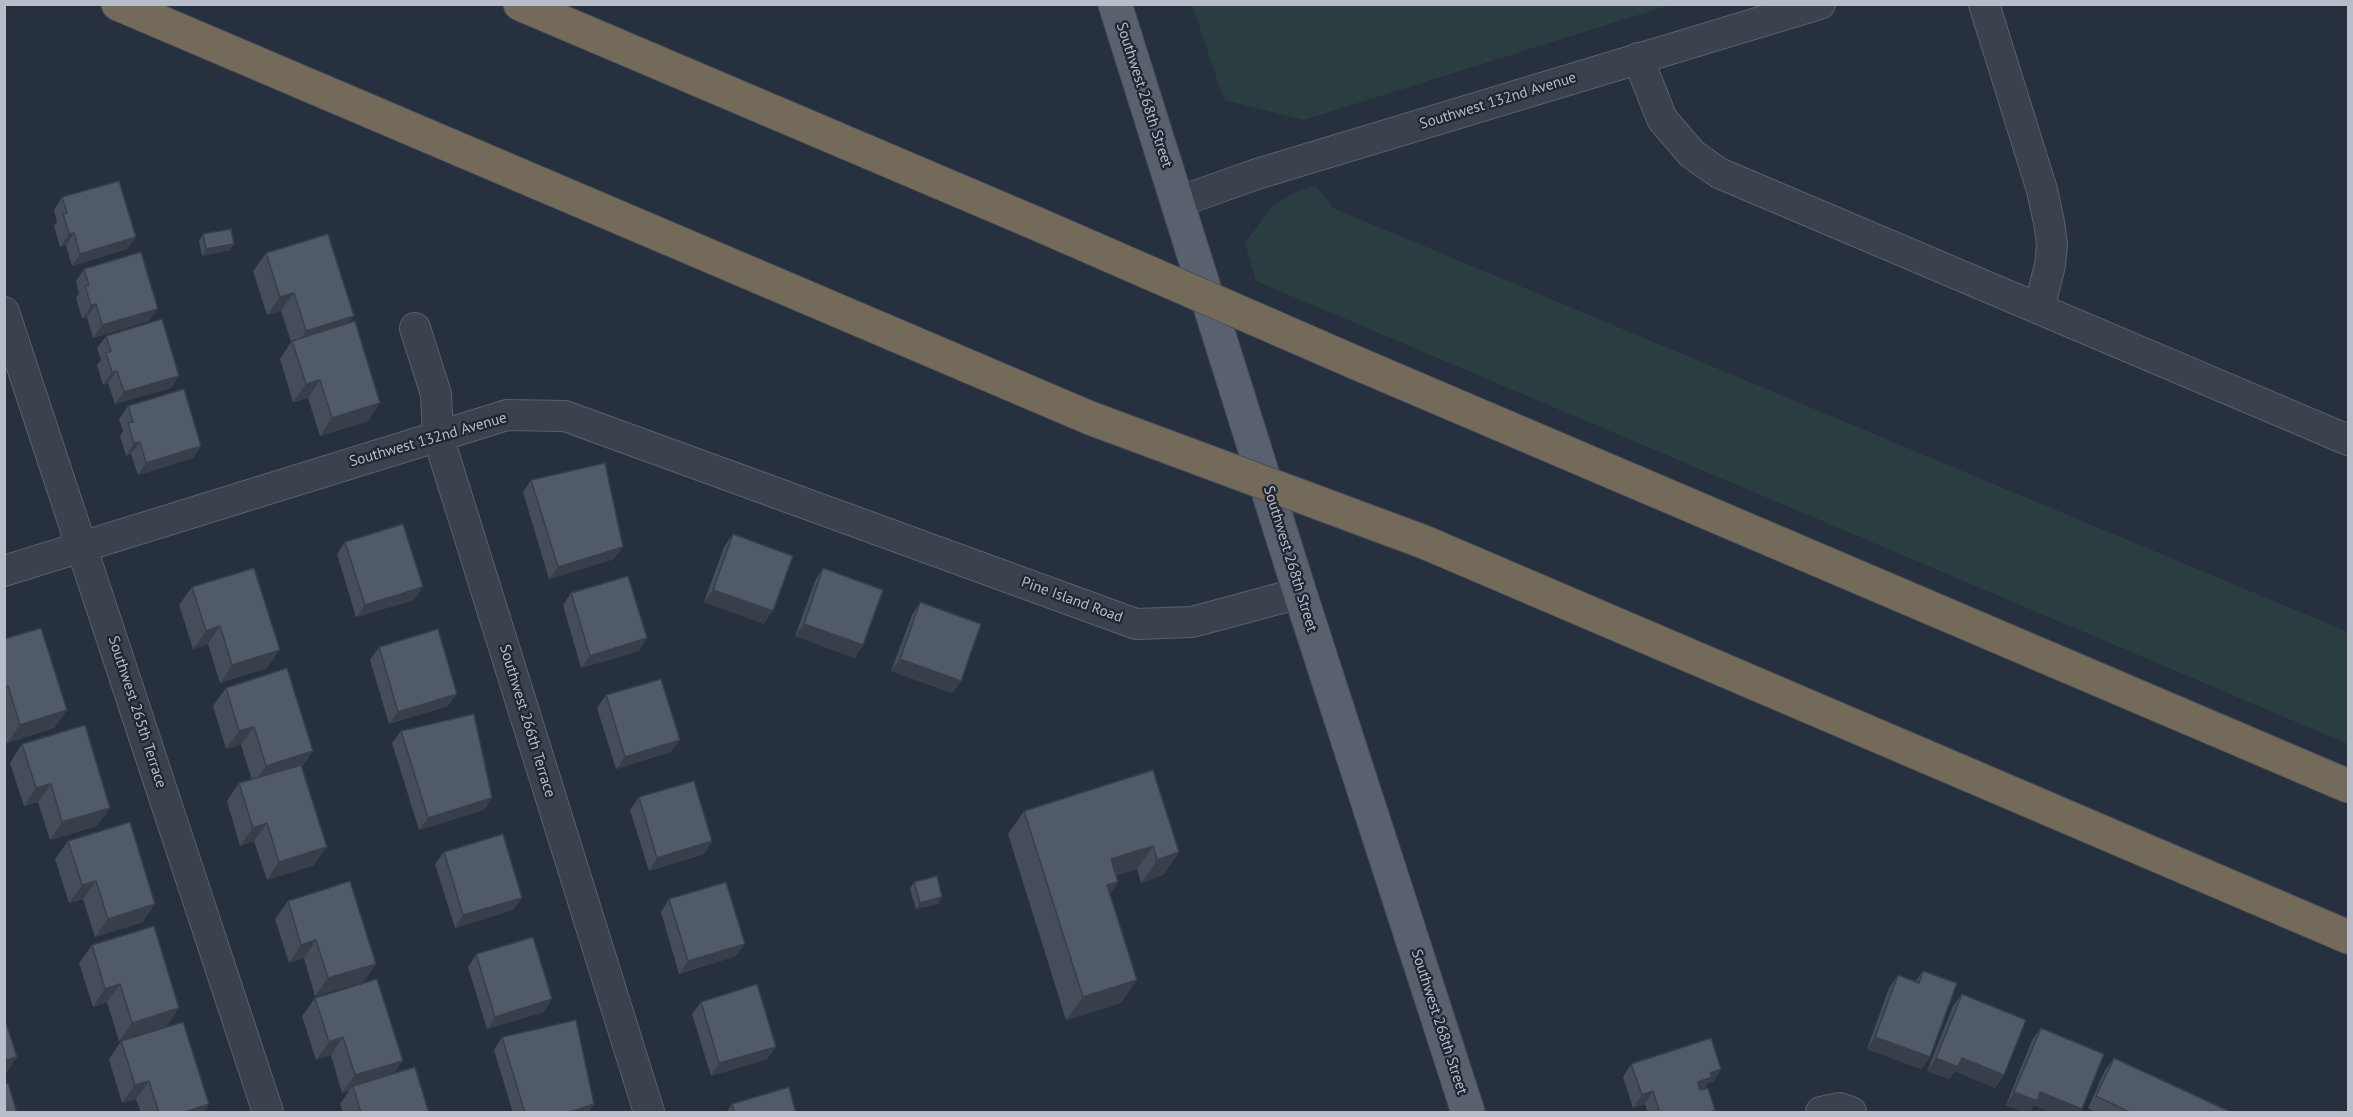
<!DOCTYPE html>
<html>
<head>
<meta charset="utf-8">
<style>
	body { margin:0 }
	#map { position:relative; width:2353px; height:1117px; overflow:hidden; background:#27303e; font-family:"PT Sans",sans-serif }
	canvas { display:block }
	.frame { position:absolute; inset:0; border:6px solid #b7bdc9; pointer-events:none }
</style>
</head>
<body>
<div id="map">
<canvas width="2353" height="1117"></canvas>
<div class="frame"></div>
</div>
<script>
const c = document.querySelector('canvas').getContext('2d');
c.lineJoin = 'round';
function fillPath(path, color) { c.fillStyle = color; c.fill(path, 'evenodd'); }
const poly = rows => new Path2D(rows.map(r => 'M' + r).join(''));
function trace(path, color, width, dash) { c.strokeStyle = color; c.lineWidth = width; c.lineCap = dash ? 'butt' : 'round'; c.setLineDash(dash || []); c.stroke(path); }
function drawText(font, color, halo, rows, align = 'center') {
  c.font = font + ' "PT Sans",sans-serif'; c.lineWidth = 4.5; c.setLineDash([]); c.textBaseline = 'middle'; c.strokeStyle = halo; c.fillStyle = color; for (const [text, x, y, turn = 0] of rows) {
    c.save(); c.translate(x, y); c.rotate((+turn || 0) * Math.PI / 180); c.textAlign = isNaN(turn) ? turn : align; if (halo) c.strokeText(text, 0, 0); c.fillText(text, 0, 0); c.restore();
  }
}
fillPath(poly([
	[1192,5,1192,4,1670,5,1304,120,1224,100],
	[1315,185,1333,208,2348,632,2348,744,1256,281,1245,243,1273,205,1300,190]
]), '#2a3d40');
const minor = poly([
	[1984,4,2042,190,2049,222,2052,245,2050,265,2039,309],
	[1638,58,1662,119,1692,154,1719,173,2348,440],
	[1178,202,1257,174,1820,4],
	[4,312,268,1112],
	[415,328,436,394,438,436,649,1112],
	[4,571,507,415,565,416,1136,624,1192,622,1300,593],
	[1821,1112,1840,1108,1851,1112]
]);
const major = poly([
	[1115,4,1300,593,1468,1112]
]);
const highway = poly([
	[118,4,1090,418],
	[520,4,1035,223],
	[1354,362,2348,786],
	[1424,542,2348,937]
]);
trace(minor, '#59606c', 32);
trace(major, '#444b57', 35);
trace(highway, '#464d59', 35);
trace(minor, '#3b424e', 30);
trace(major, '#59616e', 33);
trace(highway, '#736a59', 33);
const highwayBridge = poly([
	[1035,223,1354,362],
	[1090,418,1424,542]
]);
trace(highwayBridge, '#464d59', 35, []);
trace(highwayBridge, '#736a59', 33);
fillPath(poly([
	[62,197,136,237,127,249,72,266,66,245,60,247,54,226,57,222,54,210],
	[203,234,230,250,202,256,199,241],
	[266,253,349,323,368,421,320,436,308,398,293,402,280,359,291,342,281,311,267,315,253,271],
	[84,269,158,309,149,321,93,338,87,317,82,318,76,298,79,294,76,281],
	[106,336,171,388,115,404,108,383,103,385,97,365,101,360,97,348],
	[128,406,201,446,193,458,138,475,131,454,126,456,120,436,123,431,119,419],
	[531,480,614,559,549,579,523,492],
	[733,534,764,624,704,602,724,547],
	[345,542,414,600,356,617,337,554],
	[823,568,855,658,795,636,815,581],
	[192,587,267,668,220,683,208,644,193,649,179,605],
	[571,593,639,651,581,668,563,605],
	[920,602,961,681,952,693,891,671,912,615],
	[4,639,67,710,54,728,7,743,4,734],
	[379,647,448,706,389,724,370,660],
	[226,688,313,751,302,767,314,865,267,880,254,841,240,846,227,801,239,783,252,780,241,745,226,749,213,706],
	[606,695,671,752,616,769,597,708],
	[401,731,492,798,484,810,419,830,392,743],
	[22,744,97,826,50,840,38,802,24,806,10,763],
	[639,797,712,841,704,854,649,871,630,810],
	[1024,811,1179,852,1163,875,1141,883,1137,869,1116,875,1118,882,1110,894,1121,1003,1066,1020,1008,834],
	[68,841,143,922,95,937,83,899,69,903,55,859],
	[444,852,513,910,455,928,435,864],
	[914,882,942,897,938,904,916,909,910,889],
	[669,899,736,956,679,974,661,912],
	[288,901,376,964,363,982,315,996,304,958,289,963,275,919],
	[92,945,167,1026,119,1041,107,1002,93,1007,79,963],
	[476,954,544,1012,487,1029,468,967],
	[1923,971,1930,1057,1921,1069,1867,1049,1889,988,1898,975,1915,982],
	[1962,994,2004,1075,1995,1088,1955,1071,1949,1079,1927,1071,1953,1006],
	[315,998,393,1074,429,1113,343,1113,340,1104,349,1091,342,1093,331,1055,316,1060,302,1016],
	[701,1002,776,1047,767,1059,711,1076,692,1014],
	[2041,1028,2082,1109,2080,1113,2051,1113,2034,1105,2029,1113,2026,1113,2006,1105,2032,1040],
	[502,1037,588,1113,513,1113,494,1050],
	[121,1041,209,1104,203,1113,141,1113,136,1099,122,1103,109,1059],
	[2114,1058,2233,1113,2096,1113,2088,1108,2105,1070],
	[1631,1064,1721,1069,1713,1082,1708,1083,1704,1089,1715,1110,1713,1113,1648,1113,1645,1104,1633,1108,1623,1077],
	[732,1104,796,1113,726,1113]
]), '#454d5a');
fillPath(poly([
	[74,233,66,245,60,247,69,234],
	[136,237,127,249,72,266,80,254],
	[234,244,230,250,202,256,206,249],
	[294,293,281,311,267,315,280,297],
	[96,304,87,317,82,318,91,306],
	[158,309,149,321,93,338,102,325],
	[354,316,341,334,294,348,306,331],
	[117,371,108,383,103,385,112,372],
	[179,376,171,388,115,404,124,392],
	[320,380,308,398,293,402,306,384],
	[380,403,368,421,320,436,332,418],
	[140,442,131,454,126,456,134,443],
	[201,446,193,458,138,475,146,463],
	[623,547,614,559,549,579,558,567],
	[423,587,414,600,356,617,365,605],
	[713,590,773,611,764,624,704,602],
	[804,624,863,645,855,658,795,636],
	[220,626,208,644,193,649,206,631],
	[647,638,639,651,581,668,590,656],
	[280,650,267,668,220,683,232,665],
	[900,659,961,681,952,693,891,671],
	[457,694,448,706,389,724,398,712],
	[67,710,54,728,7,743,20,725],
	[254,727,241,745,226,749,239,731],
	[680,740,671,752,616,769,625,757],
	[313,751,300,769,253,784,266,766],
	[51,784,38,802,24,806,36,788],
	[492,798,484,810,419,830,428,818],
	[110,808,97,826,50,840,62,822],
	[267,823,254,841,240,846,253,828],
	[712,841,704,854,649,871,657,858],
	[1153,846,1137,869,1095,882,1111,859],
	[327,847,314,865,267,880,279,862],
	[1179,852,1163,875,1141,883,1157,860],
	[96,881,83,899,69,903,82,885],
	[1118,882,1102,905,1107,885],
	[942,897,938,904,916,909,920,903],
	[522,898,513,910,455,928,463,915],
	[155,904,143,922,95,937,108,919],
	[316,940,304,958,289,963,301,945],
	[745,944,736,956,679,974,688,961],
	[376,964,363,982,315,996,328,978],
	[1137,980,1121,1003,1066,1020,1083,997],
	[120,984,107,1002,93,1007,105,989],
	[552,999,544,1012,487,1029,495,1017],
	[179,1008,167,1026,119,1041,132,1023],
	[343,1037,331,1055,316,1060,329,1042],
	[1875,1037,1930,1057,1921,1069,1867,1049],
	[776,1047,767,1059,711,1076,719,1063],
	[17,1057,5,1075,4,1061],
	[1936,1058,1962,1058,2004,1075,1995,1088,1955,1071,1949,1079,1927,1071],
	[403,1061,390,1079,353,1086,349,1091,342,1093,355,1075],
	[1721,1069,1713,1082,1708,1083,1703,1090,1689,1095,1698,1082,1710,1073],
	[149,1081,136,1099,122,1103,135,1085],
	[1653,1091,1645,1104,1633,1108,1642,1095],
	[2014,1092,2040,1092,2082,1109,2080,1113,2051,1113,2034,1105,2029,1113,2026,1113,2006,1105],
	[209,1104,203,1113,182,1113],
	[594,1104,588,1113,567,1113]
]), '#383f4a');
const building = poly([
	[119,181,136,237,80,254,74,233,69,234,63,214,67,213,62,197,119,181],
	[231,229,234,244,206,249,203,234,231,229],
	[328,234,354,316,306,331,294,293,280,297,266,253,328,234],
	[141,252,158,309,102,325,96,304,91,306,85,286,89,285,84,269,141,252],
	[162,319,179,376,124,392,117,371,112,372,106,353,111,351,106,336,162,319],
	[355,321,380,403,332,418,320,380,306,384,292,341,355,321],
	[184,389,201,446,146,463,140,442,134,443,128,423,133,422,128,406,184,389],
	[605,463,623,547,558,567,531,480,605,463],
	[403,524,423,587,365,605,345,542,403,524],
	[733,534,793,556,773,611,713,590,733,534],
	[254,568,280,650,232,665,220,626,206,631,192,587,254,568],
	[823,568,883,590,863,645,804,624,823,568],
	[628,576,647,638,590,656,571,593,628,576],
	[920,602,981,624,961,681,900,659,920,602],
	[41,628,67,710,20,725,8,686,4,687,4,639,41,628],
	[438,629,457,694,398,712,379,647,438,629],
	[287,668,313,751,266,766,254,727,239,731,226,688,287,668],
	[661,679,680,740,625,757,606,695,661,679],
	[474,714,492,798,428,818,401,731,474,714],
	[85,725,110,808,62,822,51,784,36,788,22,744,85,725],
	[301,765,327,847,279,862,267,823,253,828,239,783,301,765],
	[1153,770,1179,852,1157,860,1153,846,1111,859,1118,882,1107,885,1137,980,1083,997,1024,811,1153,770],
	[694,781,712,841,657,858,639,797,694,781],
	[130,822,155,904,108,919,96,881,82,885,68,841,130,822],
	[503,834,522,898,463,915,444,852,503,834],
	[937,876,942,897,920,903,914,882,937,876],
	[350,881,376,964,328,978,316,940,301,945,288,901,350,881],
	[726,882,745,944,688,961,669,899,726,882],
	[154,926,179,1008,132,1023,120,984,105,989,92,945,154,926],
	[533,937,552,999,495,1017,476,954,533,937],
	[1923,971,1957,983,1930,1057,1875,1037,1898,975,1919,983,1923,971],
	[377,979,403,1061,355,1075,343,1037,329,1042,315,998,377,979],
	[757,984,776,1047,719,1063,701,1002,757,984],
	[1962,994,2026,1020,2004,1075,1962,1058,1958,1067,1936,1058,1962,994],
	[4,1017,17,1057,4,1061,4,1017],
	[576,1020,594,1104,567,1113,525,1113,502,1037,576,1020],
	[183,1022,209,1104,182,1113,159,1113,149,1081,135,1085,121,1041,183,1022],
	[2041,1028,2104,1054,2082,1109,2040,1092,2037,1101,2014,1092,2041,1028],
	[1711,1038,1721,1069,1710,1073,1712,1077,1698,1082,1700,1090,1708,1088,1715,1110,1707,1113,1660,1113,1653,1091,1642,1095,1631,1064,1711,1038],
	[2114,1058,2233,1113,2131,1113,2096,1096,2114,1058],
	[415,1067,429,1113,361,1113,353,1086,415,1067],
	[8,1083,17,1113,4,1113,4,1084,8,1083],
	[789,1087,796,1113,735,1113,732,1104,789,1087]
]);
fillPath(building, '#505a69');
trace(building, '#383f4a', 1.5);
drawText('15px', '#b7bdc9', '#202733', [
	["Southwest 268th Street",1144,95,72],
	["Southwest 132nd Avenue",1498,101,-17],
	["Southwest 132nd Avenue",428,440,-16],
	["Southwest 268th Street",1290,559,73],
	["Pine Island Road",1072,600,20],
	["Southwest 265th Terrace",137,712,72],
	["Southwest 266th Terrace",527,721,73],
	["Southwest 268th Street",1439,1022,72]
]);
</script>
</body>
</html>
